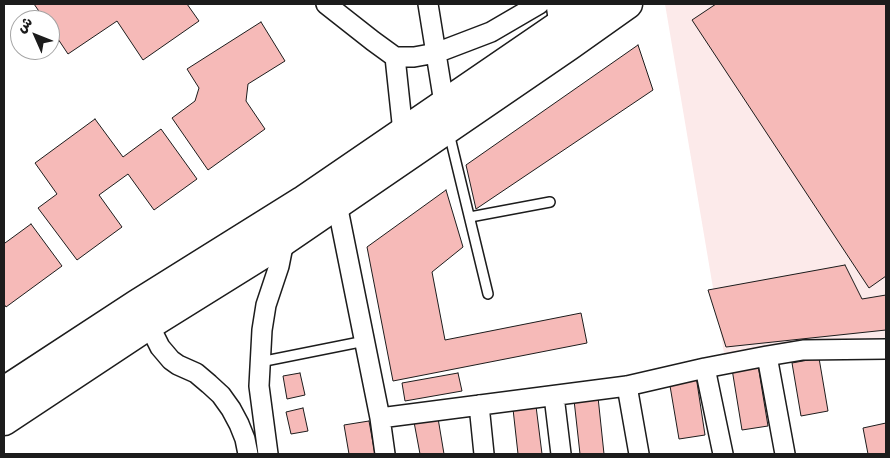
<!DOCTYPE html>
<html>
<head>
<meta charset="utf-8">
<style>
	body { margin:0 }
	#map { position:relative; width:890px; height:458px; overflow:hidden; background:#fff; font-family:Sriracha,"Playpen Sans Arabic",sans-serif }
	canvas { display:block }
	.frame { position:absolute; inset:0; border:5px solid #1c1c1c; pointer-events:none }
	.north { position:absolute; left:10px; top:10px; width:50px; height:50px; box-sizing:border-box; background:#fff; border:1px solid #a4a4a4; border-radius:50%; rotate:314deg; font-size:14px; font-weight:700; line-height:20px; text-align:center; color:#1c1c1c }
	.north::after { content:''; display:block; margin:auto; width:18px; height:22px; background:#1c1c1c; clip-path:polygon(50% 0,100% 100%,50% 72%,0 100%) }
</style>
</head>
<body>
<div id="map">
<canvas width="890" height="458"></canvas>
<div class="frame"></div>
<div class="north">ش</div>
</div>
<script>
const c = document.querySelector('canvas').getContext('2d');
c.lineJoin = 'round';
function fillPath(path, color) { c.fillStyle = color; c.fill(path, 'evenodd'); }
const poly = rows => new Path2D(rows.map(r => 'M' + r).join(''));
function trace(path, color, width, dash) { c.strokeStyle = color; c.lineWidth = width; c.lineCap = dash ? 'butt' : 'round'; c.setLineDash(dash || []); c.stroke(path); }
fillPath(poly([
	[665,4,886,4,886,338,724,353]
]), '#fceaea');
const building = poly([
	[34,4,187,4,199,21,143,60,117,21,68,54,50,27,50,20,45,20,34,4],
	[716,4,886,4,886,276,869,288,692,20,716,4],
	[261,22,285,61,248,84,246,101,265,129,208,170,172,118,195,101,199,88,187,69,261,22],
	[638,45,653,90,476,209,466,165,638,45],
	[95,119,123,157,161,129,197,179,154,210,128,174,99,195,122,227,77,260,38,208,57,194,35,163,95,119],
	[446,190,463,247,432,272,445,340,581,313,587,343,393,381,367,247,446,190],
	[31,224,62,266,6,307,4,304,4,241,5,243,31,224],
	[845,265,862,299,886,295,886,330,726,347,708,290,845,265],
	[819,358,828,411,801,416,792,363,819,358],
	[758,365,768,426,742,430,732,369,758,365],
	[300,373,305,395,287,399,283,376,300,373],
	[458,373,462,391,405,401,402,383,458,373],
	[696,376,705,435,679,439,669,380,696,376],
	[598,397,604,454,580,454,574,400,598,397],
	[536,406,542,454,518,454,513,409,536,406],
	[303,408,308,431,291,434,286,412,303,408],
	[438,418,444,454,420,454,414,422,438,418],
	[369,421,375,454,349,454,344,425,369,421],
	[886,423,886,454,868,454,863,428,886,423]
]);
fillPath(building, '#f6bab8');
trace(building, '#1c1c1c', 1);
const lane = poly([
	[449,133,488,294],
	[470,217,550,202],
	[260,362,365,341]
]);
const street = poly([
	[326,4,373,41,395,57,414,57,436,53,491,32,539,4],
	[428,4,444,103],
	[556,4,559,24],
	[395,57,403,132],
	[337,204,380,418,385,454],
	[149,325,160,347,171,360,178,365,196,373,209,384,221,395,231,409,239,424,245,439,248,454],
	[767,356,785,454],
	[705,368,723,454],
	[627,386,639,454],
	[554,396,561,454],
	[479,405,484,454],
	[380,418,627,386,705,368,767,356,803,350,886,349],
	[268,454,259,386,262,330,266,305,279,266,284,241]
]);
const primary = poly([
	[4,391,137,304,302,201,590,4],
	[4,421,149,325,284,241,569,46,628,4]
]);
trace(lane, '#1c1c1c', 12);
trace(street, '#1c1c1c', 22);
trace(primary, '#1c1c1c', 31);
trace(lane, '#fff', 9);
trace(street, '#fff', 19);
trace(primary, '#fff', 28);
</script>
</body>
</html>
